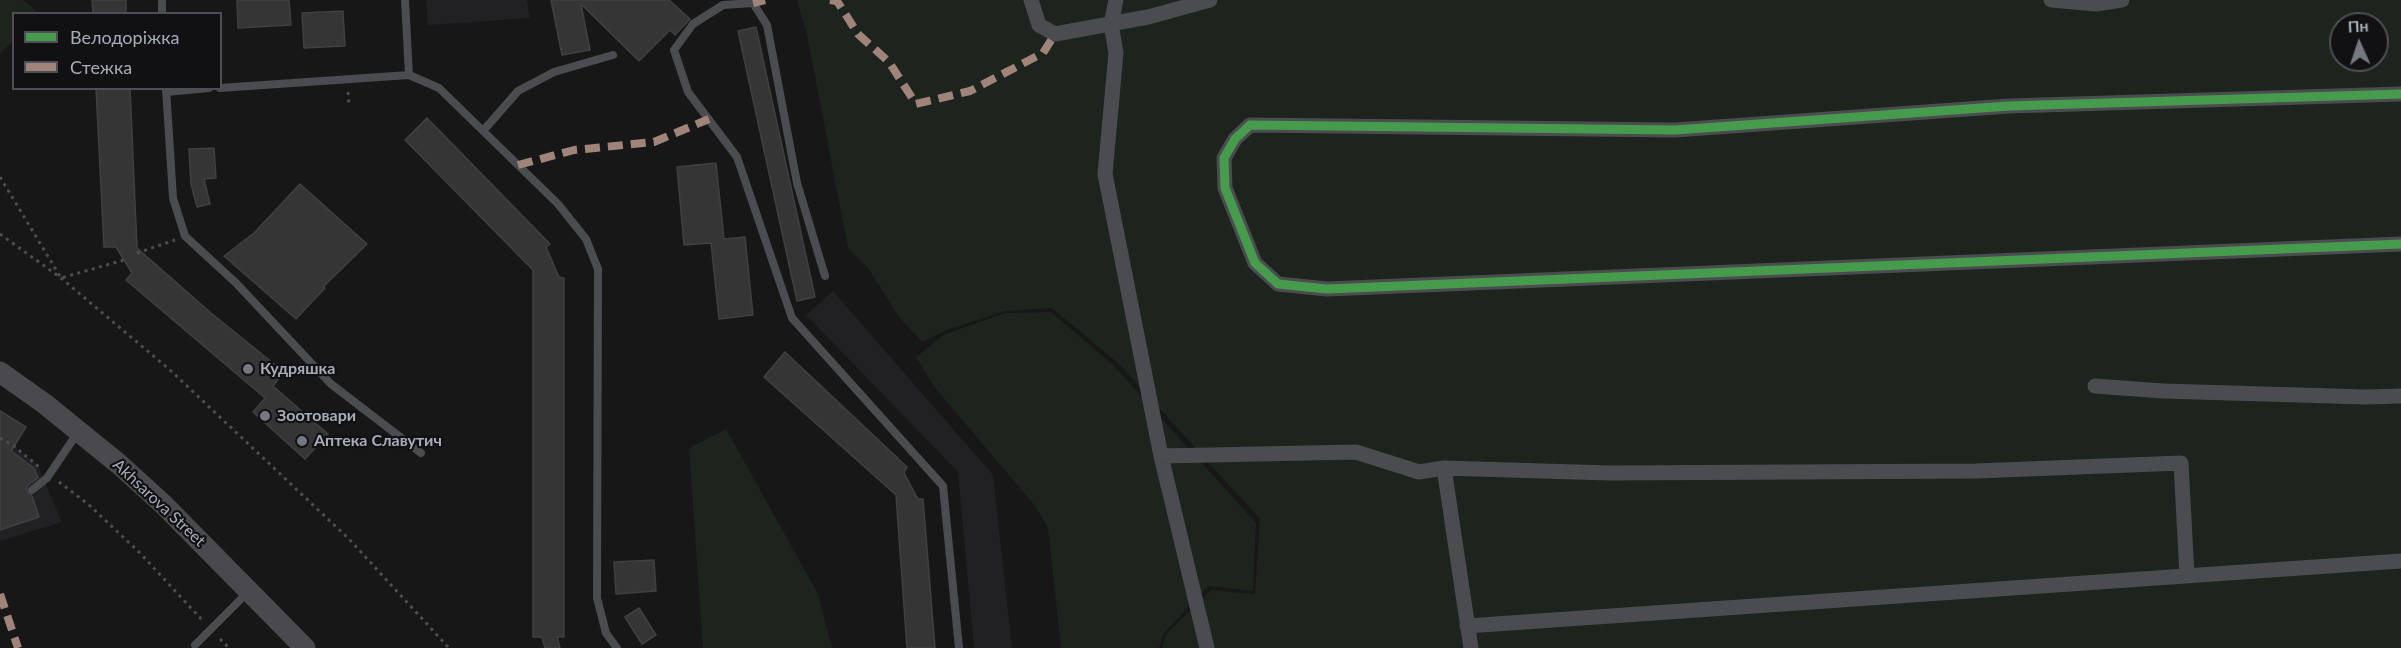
<!DOCTYPE html>
<html>
<head>
<meta charset="utf-8">
<style>
	body { margin:0 }
	#map { position:relative; width:2401px; height:648px; overflow:hidden; background:#171717; font-family:Lato,sans-serif }
	canvas { display:block }
	.legend { position:absolute; left:12px; top:12px; width:210px; height:78px; box-sizing:border-box; background:#111113; border:2px solid #4d4f55; margin:0; padding:8px 10px; list-style:none; font-size:18px; color:#a8adb8 }
	.legend li { display:flex; align-items:center; gap:12px; height:30px }
	.legend b { width:30px; border:2px solid #4d4f55 }
	.north { position:absolute; left:2329px; top:12px; width:60px; height:60px; box-sizing:border-box; background:#111113; border:2px solid #4d4f55; border-radius:50%; rotate:357deg; font-size:16px; font-weight:700; line-height:24px; text-align:center; color:#a8adb8 }
	.north::after { content:''; display:block; margin:auto; width:21px; height:27px; background:#757880; clip-path:polygon(50% 0,100% 100%,50% 72%,0 100%) }
</style>
</head>
<body>
<div id="map">
<canvas width="2401" height="648"></canvas>
<ul class="legend">
<li><b style="height:8px;background:#469c4c"></b>Велодоріжка</li>
<li><b style="height:8px;background:#a18479"></b>Стежка</li>
</ul>
<div class="north">Пн</div>
</div>
<script>
const c = document.querySelector('canvas').getContext('2d');
c.lineJoin = 'round';
function fillPath(path, color) { c.fillStyle = color; c.fill(path, 'evenodd'); }
const poly = rows => new Path2D(rows.map(r => 'M' + r).join(''));
function trace(path, color, width, dash) { c.strokeStyle = color; c.lineWidth = width; c.lineCap = dash ? 'butt' : 'round'; c.setLineDash(dash || []); c.stroke(path); }
function drawText(font, color, halo, rows, align = 'center') {
  c.font = font + ' Lato,sans-serif'; c.lineWidth = 4.5; c.setLineDash([]); c.textBaseline = 'middle'; c.strokeStyle = halo; c.fillStyle = color; for (const [text, x, y, turn = 0] of rows) {
    c.save(); c.translate(x, y); c.rotate((+turn || 0) * Math.PI / 180); c.textAlign = isNaN(turn) ? turn : align; if (halo) c.strokeText(text, 0, 0); c.fillText(text, 0, 0); c.restore();
  }
}
fillPath(poly([
	[426,0,527,0,530,18,428,25],
	[833,291,993,475,1012,648,974,648,958,472,806,315],
	[0,437,14,446,38,466,62,522,0,541]
]), '#212123');
fillPath(poly([
	[0,0,23,0,35,10,33,13,14,14,13,41,0,54],
	[797,0,2401,0,2401,648,1162,648,1166,634,1211,590,1255,594,1260,519,1119,364,1052,308,1005,311,946,330,922,342,899,317,868,268,848,248,807,35],
	[2341,24,2377,24,2377,60,2341,60],
	[1051,312,1113,365,1256,523,1253,591,1209,586,1164,633,1159,648,1061,648,1048,528,1036,507,935,388,916,357,945,334,1005,313],
	[726,429,818,594,832,648,703,648,689,448]
]), '#1d241e');
const building = poly([
	[92,0,126,0,126,14,93,14,92,0],
	[237,0,289,0,291,25,238,28,237,0],
	[551,0,669,0,690,19,675,35,670,30,639,61,581,4,590,50,562,55,551,0],
	[343,11,345,46,304,48,302,13,343,11],
	[756,27,815,297,797,301,738,31,756,27],
	[96,88,130,88,137,248,211,313,284,372,273,386,328,434,305,459,253,412,265,398,126,280,132,273,116,247,104,247,96,88],
	[427,118,550,244,546,247,559,277,564,278,564,637,557,637,560,648,545,648,542,637,533,637,533,270,405,140,427,118],
	[214,148,216,178,204,179,210,204,197,207,191,184,189,149,214,148],
	[716,163,724,239,745,237,753,315,719,319,711,243,684,245,677,167,716,163],
	[300,184,367,244,323,287,325,288,296,319,224,256,254,233,300,184],
	[785,352,907,467,904,473,918,499,923,499,935,648,907,648,896,495,764,377,785,352],
	[0,411,26,427,11,451,34,468,38,478,28,485,26,490,32,496,39,517,0,530,0,411],
	[654,560,656,591,616,594,614,562,654,560],
	[639,608,656,635,642,644,625,617,639,608]
]);
fillPath(building, '#353536');
trace(building, '#3f4043', 1.5);
trace(poly([
	[348,92,349,105],
	[0,177,61,278,124,260],
	[0,234,61,278,170,370,348,538,449,648],
	[137,253,175,240],
	[0,438,14,446,39,467],
	[59,482,88,504,140,553,203,621],
	[220,639,229,648]
]), '#4d4e52', 3, [3, 4.5]);
trace(poly([
	[162,0,162,14],
	[405,0,409,75],
	[166,88,173,198,185,236,236,283,331,384,421,453],
	[220,88,409,75,439,88,558,204,586,239,598,269,597,598,606,633,617,648],
	[166,92,209,88],
	[483,131,518,91,554,72,613,55],
	[825,276,797,183,767,25,753,3,723,5,693,24,674,50,688,92,737,157,792,318,943,486,959,648],
	[32,490,47,478,78,432],
	[195,645,247,593]
]), '#4b4c50', 8);
trace(poly([
	[1031,0,1039,25,1055,34,1148,17,1210,0],
	[1116,0,1111,24,1116,53,1105,174,1161,456,1207,648],
	[2051,0,2096,4,2122,0],
	[2401,94,2009,106,1675,130,1250,125,1235,139,1224,158,1225,188,1255,263,1278,284,1327,289,2401,244],
	[2095,386,2163,391,2366,397,2401,396],
	[1161,456,1356,452,1419,472,1444,468,1609,473,1976,471,2181,463,2187,576],
	[1444,468,1471,648],
	[1467,626,2401,561]
]), '#4b4c50', 15);
trace(poly([
	[0,372,45,404,120,465,164,505,305,648]
]), '#4a4a4e', 21);
trace(poly([
	[830,0,837,1,858,34,889,62,916,104,970,91,1043,53,1055,34],
	[753,3,765,0],
	[518,165,574,150,654,142,709,119],
	[0,594,18,648]
]), '#a18479', 8, [15, 8]);
trace(poly([
	[2401,94,2009,106,1675,130,1250,125,1235,139,1224,158,1225,188,1255,263,1278,284,1327,289,2401,244]
]), '#469c4c', 9);
for (const [x, y, r, color] of [
	[248,369,6,"#757880"],
	[265,416,6,"#757880"],
	[302,441,6,"#757880"]
]) { const dot = new Path2D(); dot.arc(x, y, r, 0, 2 * Math.PI); c.fillStyle = color; c.fill(dot); trace(dot, '#111113', 2); }
drawText('bold 16px', '#a8adb8', '#111113', [
	["Кудряшка",260,369],
	["Зоотовари",277,416],
	["Аптека Славутич",314,441]
], 'left');
drawText('16px', '#a8adb8', '#111113', [
	["Akhsarova Street",159,503,43]
]);
</script>
</body>
</html>
